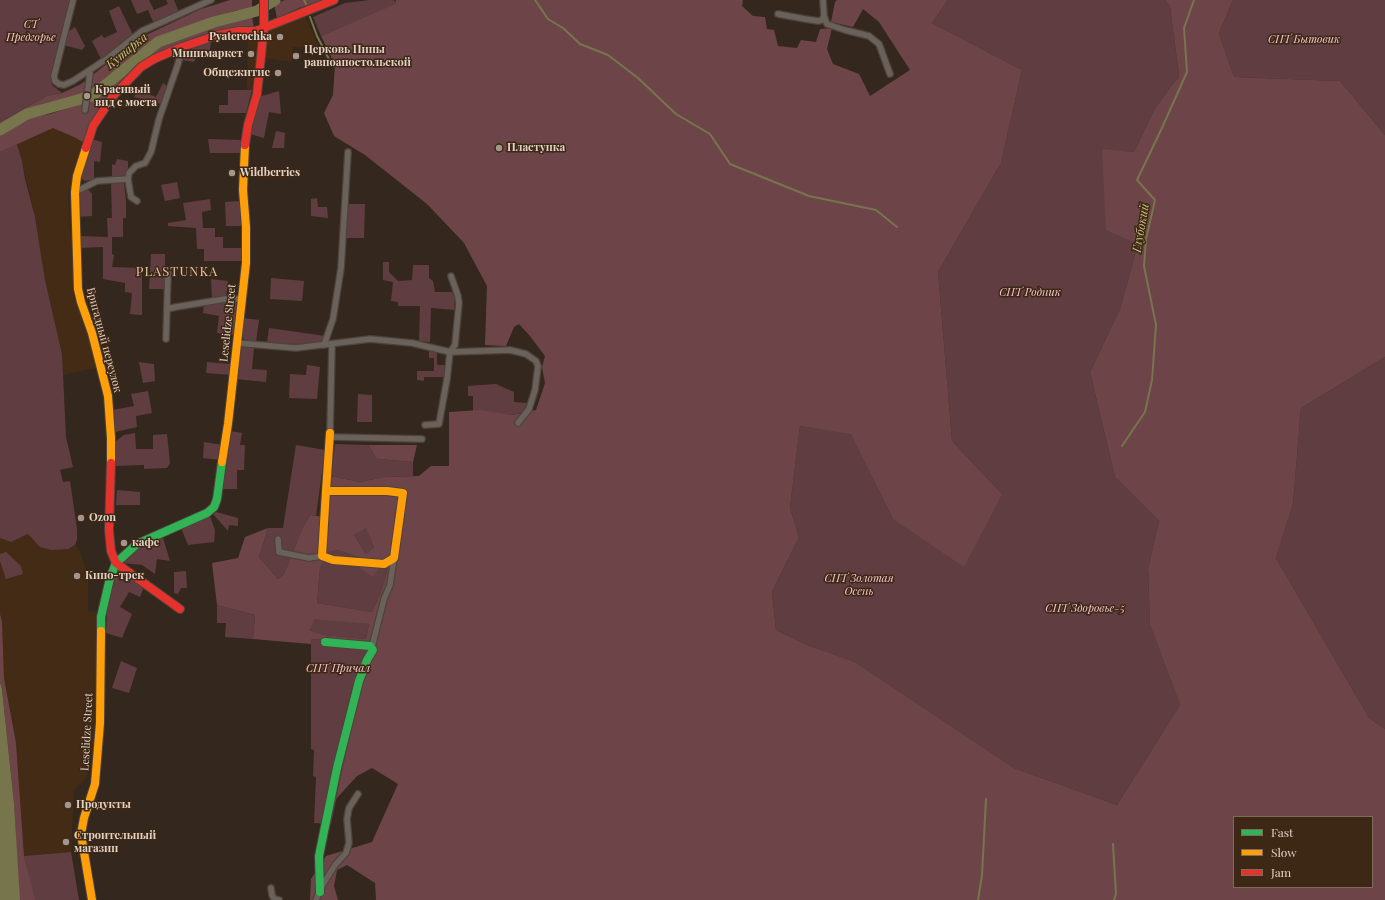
<!DOCTYPE html>
<html>
<head>
<meta charset="utf-8">
<style>
	body { margin:0 }
	#map { position:relative; width:1385px; height:900px; overflow:hidden; background:#34281e; font-family:"Playfair Display",serif }
	canvas { display:block }
	.legend { position:absolute; left:1233px; top:816px; width:140px; height:72px; box-sizing:border-box; background:#3d2715; border:1px solid #7f6b5c; margin:0; padding:5px 7px; list-style:none; font-size:12px; color:#e1d2c7 }
	.legend li { display:flex; align-items:center; gap:8px; height:20px }
	.legend b { width:20px; border:1px solid #7f6b5c }
</style>
</head>
<body>
<div id="map">
<canvas width="1385" height="900"></canvas>
<ul class="legend">
<li><b style="height:5px;background:#30b455"></b>Fast</li>
<li><b style="height:5px;background:#ff9f0a"></b>Slow</li>
<li><b style="height:5px;background:#e5322d"></b>Jam</li>
</ul>
</div>
<script>
const c = document.querySelector('canvas').getContext('2d');
c.lineJoin = 'round';
function fillPath(path, color) { c.fillStyle = color; c.fill(path, 'evenodd'); }
const poly = rows => new Path2D(rows.map(r => 'M' + r).join(''));
function trace(path, color, width, dash) { c.strokeStyle = color; c.lineWidth = width; c.lineCap = dash ? 'butt' : 'round'; c.setLineDash(dash || []); c.stroke(path); }
function drawText(font, color, halo, rows, align = 'center') {
  c.font = font + ' "Playfair Display",serif'; c.lineWidth = 3; c.setLineDash([]); c.textBaseline = 'middle'; c.strokeStyle = halo; c.fillStyle = color; for (const [text, x, y, turn = 0] of rows) {
    c.save(); c.translate(x, y); c.rotate((+turn || 0) * Math.PI / 180); c.textAlign = isNaN(turn) ? turn : align; if (halo) c.strokeText(text, 0, 0); c.fillText(text, 0, 0); c.restore();
  }
}
fillPath(poly([
	[304,13,318,45,311,48,293,47,291,62,265,58,260,90,247,90,248,35],
	[53,128,76,138,84,143,79,163,68,193,73,277,74,296,87,324,99,367,63,375,62,354,45,280,35,217,22,161,17,144],
	[28,534,40,547,68,549,75,545,80,552,88,575,88,611,97,612,94,741,87,777,74,790,71,852,24,856,16,743,4,678,2,622,0,614,0,538,11,542]
]), '#442b15');
fillPath(poly([
	[0,0,71,0,51,77,52,85,62,93,47,96,0,122],
	[131,0,149,0,154,10,168,4,166,0,174,0,179,12,154,24,148,10,137,14],
	[369,0,394,0,396,4,321,36,313,17,345,3],
	[948,0,1165,0,1170,6,1179,76,1155,108,1134,152,1102,150,1138,244,1120,309,1090,372,1115,477,1159,521,1148,569,1150,625,1180,705,1117,805,1014,768,855,662,805,644,776,630,772,592,799,537,790,508,800,426,851,433,893,519,1002,494,952,441,938,272,1001,163,1022,70,932,23],
	[1233,0,1385,0,1385,135,1340,81,1234,77,1219,33],
	[119,6,133,35,101,59,92,41,102,35,104,38,117,32,109,11],
	[75,27,85,46,82,50,63,45,66,33],
	[211,39,210,50,198,53,194,62,181,60,184,48],
	[163,83,167,86,161,104,134,97,137,89,156,97],
	[228,90,252,90,246,113,219,113,219,105,228,105],
	[279,91,281,114,269,112,264,138,250,134,258,97],
	[276,131,285,133,284,148,272,148],
	[91,139,102,142,100,162,94,161,94,179,85,181,81,178,88,146],
	[208,139,241,140,241,153,210,153],
	[17,144,22,161,25,179,35,217,45,280,62,354,66,437,73,467,60,470,63,482,70,481,77,529,77,540,75,545,68,549,51,550,40,547,28,534,11,542,0,538,0,152],
	[117,159,128,161,128,171,125,176,112,177,112,164,115,165],
	[177,182,180,198,165,201,161,185],
	[111,183,124,183,126,201,126,218,123,218,123,237,112,237,112,254,114,255,112,267,142,268,142,315,130,314,132,293,125,292,125,283,103,279,103,247,79,248,79,236,108,237,107,218,112,218],
	[87,188,92,194,92,216,77,217,77,193],
	[317,198,318,207,327,207,328,218,311,216,311,199],
	[210,199,211,210,202,212,203,228,215,228,215,237,223,237,223,248,242,248,243,261,204,261,204,249,197,249,196,228,168,226,168,223,186,220,183,203],
	[240,201,241,226,226,226,225,202],
	[347,204,365,204,364,238,346,238],
	[151,254,165,254,165,289,149,289],
	[383,262,389,262,389,272,398,281,412,280,413,265,429,265,429,278,433,281,435,292,452,292,455,298,454,310,431,308,430,342,419,341,420,306,398,306,398,302,391,301,393,282,383,280],
	[271,278,304,281,302,301,270,299],
	[211,279,228,281,226,298,212,300],
	[240,301,235,335,217,333,219,316,203,313,204,303],
	[244,318,259,320,256,342,246,341,242,337],
	[269,328,325,336,323,343,296,344,267,343],
	[239,346,254,348,252,369,267,370,266,382,235,379],
	[429,349,437,351,437,365,447,365,445,377,424,377,424,381,417,380,417,371,434,371,434,358,429,358],
	[1385,357,1385,729,1369,718,1276,558,1293,504,1301,408],
	[139,362,154,364,155,381,143,383],
	[207,362,232,364,231,375,206,373],
	[307,365,320,367,317,399,289,398,290,374,306,375],
	[496,384,514,392,514,402,528,403,524,412,512,415,473,411,473,396,468,396,468,386],
	[148,391,152,413,136,416,137,427,115,432,112,410,134,406,131,394],
	[358,394,372,395,372,422,357,422],
	[230,431,242,433,240,445,245,445,244,470,237,470,237,489,221,489],
	[135,433,136,449,153,449,153,435,167,434,170,463,167,468,144,469,144,465,115,466,115,442,124,435],
	[204,442,223,445,221,460,203,458],
	[335,444,368,445,377,459,413,462,413,476,384,477,360,482,331,476],
	[296,445,325,450,316,516,310,515,303,527,284,574,278,579,259,557,268,528,283,528],
	[117,490,140,492,140,505,116,505],
	[216,512,238,518,238,526,229,525,228,531,213,514],
	[210,516,215,530,214,542,188,545,181,528],
	[366,527,374,549,366,554,354,535],
	[163,538,170,561,157,559,155,574,142,565,122,563,140,546],
	[338,550,358,557,373,576,377,569,388,568,381,592,372,612,317,603,320,568,329,552],
	[6,552,21,566,23,574,6,579,0,561,0,554],
	[118,568,144,587,140,597,129,592,120,607,132,614,122,638,106,633,107,605],
	[186,571,187,588,181,588,178,594,174,593,174,572],
	[217,605,255,615,253,639,225,637,226,623,217,623],
	[313,618,369,624,366,639,324,635,310,632],
	[311,639,374,645,361,685,331,824,314,823,316,777,313,776,314,750,311,749],
	[121,661,137,668,129,693,112,688],
	[71,852,79,900,34,900,24,856]
]), '#603d41');
fillPath(poly([
	[230,0,252,0,252,8,234,11,165,34,148,46,94,90,28,112,0,127,0,122,47,96,62,93,81,84,140,38,201,9],
	[285,0,324,0,299,8,277,18,274,4],
	[396,0,743,0,742,6,753,16,765,17,767,29,774,30,778,46,797,48,801,40,816,42,820,29,832,28,827,49,833,64,859,74,870,96,910,70,879,22,863,9,853,27,831,22,835,2,837,0,948,0,932,23,1022,70,1001,163,938,272,952,441,1002,494,964,567,893,519,851,434,800,426,790,508,799,537,772,592,776,630,805,644,855,662,1014,768,1117,805,1180,705,1150,625,1148,569,1159,521,1115,477,1090,372,1120,309,1138,244,1106,230,1102,149,1134,152,1155,108,1179,76,1170,6,1165,0,1233,0,1219,33,1234,77,1340,81,1385,135,1385,357,1301,408,1293,504,1276,558,1369,718,1385,729,1385,900,376,900,375,883,347,865,337,870,334,886,338,900,310,900,311,879,326,856,372,842,398,784,372,768,357,776,336,799,361,685,373,645,311,639,311,644,253,639,255,615,217,605,212,563,238,558,245,537,268,528,259,557,278,579,284,574,303,527,310,515,324,517,331,476,360,482,384,477,419,476,431,466,449,466,449,412,480,410,512,415,536,410,545,383,542,367,545,356,530,336,519,324,514,327,506,346,485,345,487,286,464,243,427,204,365,155,334,136,324,113,333,95,335,65,321,36,395,4],
	[366,528,374,548,366,554,354,535],
	[338,550,358,557,360,568,373,577,378,569,388,568,381,592,372,612,317,603,320,568,329,552],
	[314,619,369,624,366,639,324,635,310,631],
	[1234,817,1372,817,1372,887,1234,887],
	[252,16,254,28,215,31,192,39,148,57,114,88,100,106,91,122,84,143,76,138,53,128,0,152,0,135,28,118,50,114,78,105,91,102,158,44,213,25],
	[368,445,417,445,413,462,377,459],
	[0,614,2,622,4,678,16,743,24,856,35,900,20,900,19,898,14,803,2,689,0,682]
]), '#6d4548');
fillPath(poly([
	[0,682,2,689,14,803,20,900,0,900]
]), '#76754c');
trace(poly([
	[304,0,306,4],
	[535,0,548,19,563,28,580,44,608,55,638,78,676,114,710,134,730,164,809,196,876,210,897,227],
	[310,17,317,36,332,65],
	[1122,446,1145,412,1152,380,1156,325,1144,266,1146,239,1155,200,1137,180,1161,130,1187,72,1184,28,1194,0],
	[1113,844,1116,894,1114,900],
	[978,900,982,875,986,799]
]), '#76754c', 2);
trace(poly([
	[0,130,27,114,92,96,158,42,214,22,257,11,275,0]
]), '#76754c', 11);
const street = poly([
	[73,0,54,76,55,81,59,84,64,85,73,81,108,58,142,31,211,0],
	[778,14,805,19,818,21,822,20,824,16,823,0],
	[824,16,827,24,845,30,869,36,879,44,890,74],
	[85,110,90,73],
	[75,192,97,181,128,179],
	[137,201,131,197,128,179,129,173,136,166,145,163,151,152,159,119,178,64,182,47],
	[167,309,176,307,225,299,242,299],
	[166,339,168,273],
	[237,343,296,348,370,339,412,343,450,352,447,379,439,424,425,425],
	[332,344,330,433,331,437,422,439],
	[324,345,333,319,341,268,348,152],
	[450,352,510,350,526,354,536,361,538,366,535,390,529,409,518,423],
	[450,352,455,345,459,303,458,296,451,276],
	[278,539,279,552,309,558,322,556],
	[372,647,384,599,390,585,394,558],
	[271,888,272,895,274,899,279,900],
	[316,900,322,886,335,865,346,853,349,843,347,819,349,808,358,794]
]);
const fast = poly([
	[101,631,101,617,110,578,116,563,137,544,207,513,214,507,217,499,222,462],
	[320,892,319,856,337,768,359,681,367,660,373,650,370,646,325,642]
]);
const slow = poly([
	[86,148,77,176,75,192,78,289,81,302,92,333,108,396,111,438,111,463],
	[222,462,228,424,246,263,246,227,243,190,245,145],
	[326,491,387,491,403,493,394,558,384,564,333,560,322,556,326,491,330,433],
	[92,900,81,834,84,818,95,784,100,723,101,631]
]);
const jam = poly([
	[245,145,248,125,257,94,264,28,264,0],
	[86,148,93,126,113,96,141,67,154,59,182,47,218,35,239,31,256,31,334,0],
	[111,463,109,530,111,551,116,563,180,609]
]);
trace(street, '#4e433b', 8);
trace(fast, '#4e433b', 10);
trace(slow, '#4e433b', 10);
trace(jam, '#4e433b', 10);
trace(street, '#6a615a', 5.5);
trace(fast, '#30b455', 8);
trace(slow, '#ff9f0a', 8);
trace(jam, '#e5322d', 8);
for (const [x, y, r, color] of [
	[280,37,4,"#a4968c"],
	[251,54,4,"#a4968c"],
	[296,56,4,"#a4968c"],
	[278,73,4,"#a4968c"],
	[87,96,4,"#a4968c"],
	[499,148,4,"#a4968c"],
	[232,173,4,"#a4968c"],
	[81,518,4,"#a4968c"],
	[124,543,4,"#a4968c"],
	[77,576,4,"#a4968c"],
	[68,805,4,"#a4968c"],
	[66,842,4,"#a4968c"]
]) { const dot = new Path2D(); dot.arc(x, y, r, 0, 2 * Math.PI); c.fillStyle = color; c.fill(dot); trace(dot, '#3d2715', 1.5); }
drawText('italic 11px', '#f7c6cc', '#3d2715', [
	["СТ",31,25],
	["Предгорье",31,38],
	["СНТ Бытовик",1304,40],
	["СНТ Родник",1030,293],
	["СНТ Золотая",859,579],
	["Осень",859,592],
	["СНТ Здоровье-5",1085,609],
	["СНТ Причал",338,669]
]);
drawText('bold 11px', '#e1d2c7', '#3d2715', [
	["Pyaterochka",272,37,"right"],
	["Церковь Нины",304,50],
	["равноапостольской",304,63],
	["Минимаркет",243,54,"right"],
	["Общежитие",270,73,"right"],
	["Красивый",95,90],
	["вид с моста",95,103],
	["Пластунка",507,148],
	["Wildberries",240,173],
	["Ozon",89,518],
	["кафе",132,543],
	["Кино-трек",85,576],
	["Продукты",76,805],
	["Строительный",74,836],
	["магазин",74,849]
], 'left');
drawText('11px', '#e1d2c7', '#3d2715', [
	["Leselidze Street",228,323,-84],
	["Бригадный переулок",104,340,75],
	["Leselidze Street",87,732,-87]
]);
drawText('italic 12px', '#c6c67e', '#3d2715', [
	["Кутарка",127,51,-39],
	["Глубокий",1141,228,-80]
]);
c.letterSpacing = '1px';
drawText('13px', '#e0c3ad', '#3d2715', [
	["PLASTUNKA",177,272]
]);
c.letterSpacing = '0px';
</script>
</body>
</html>
